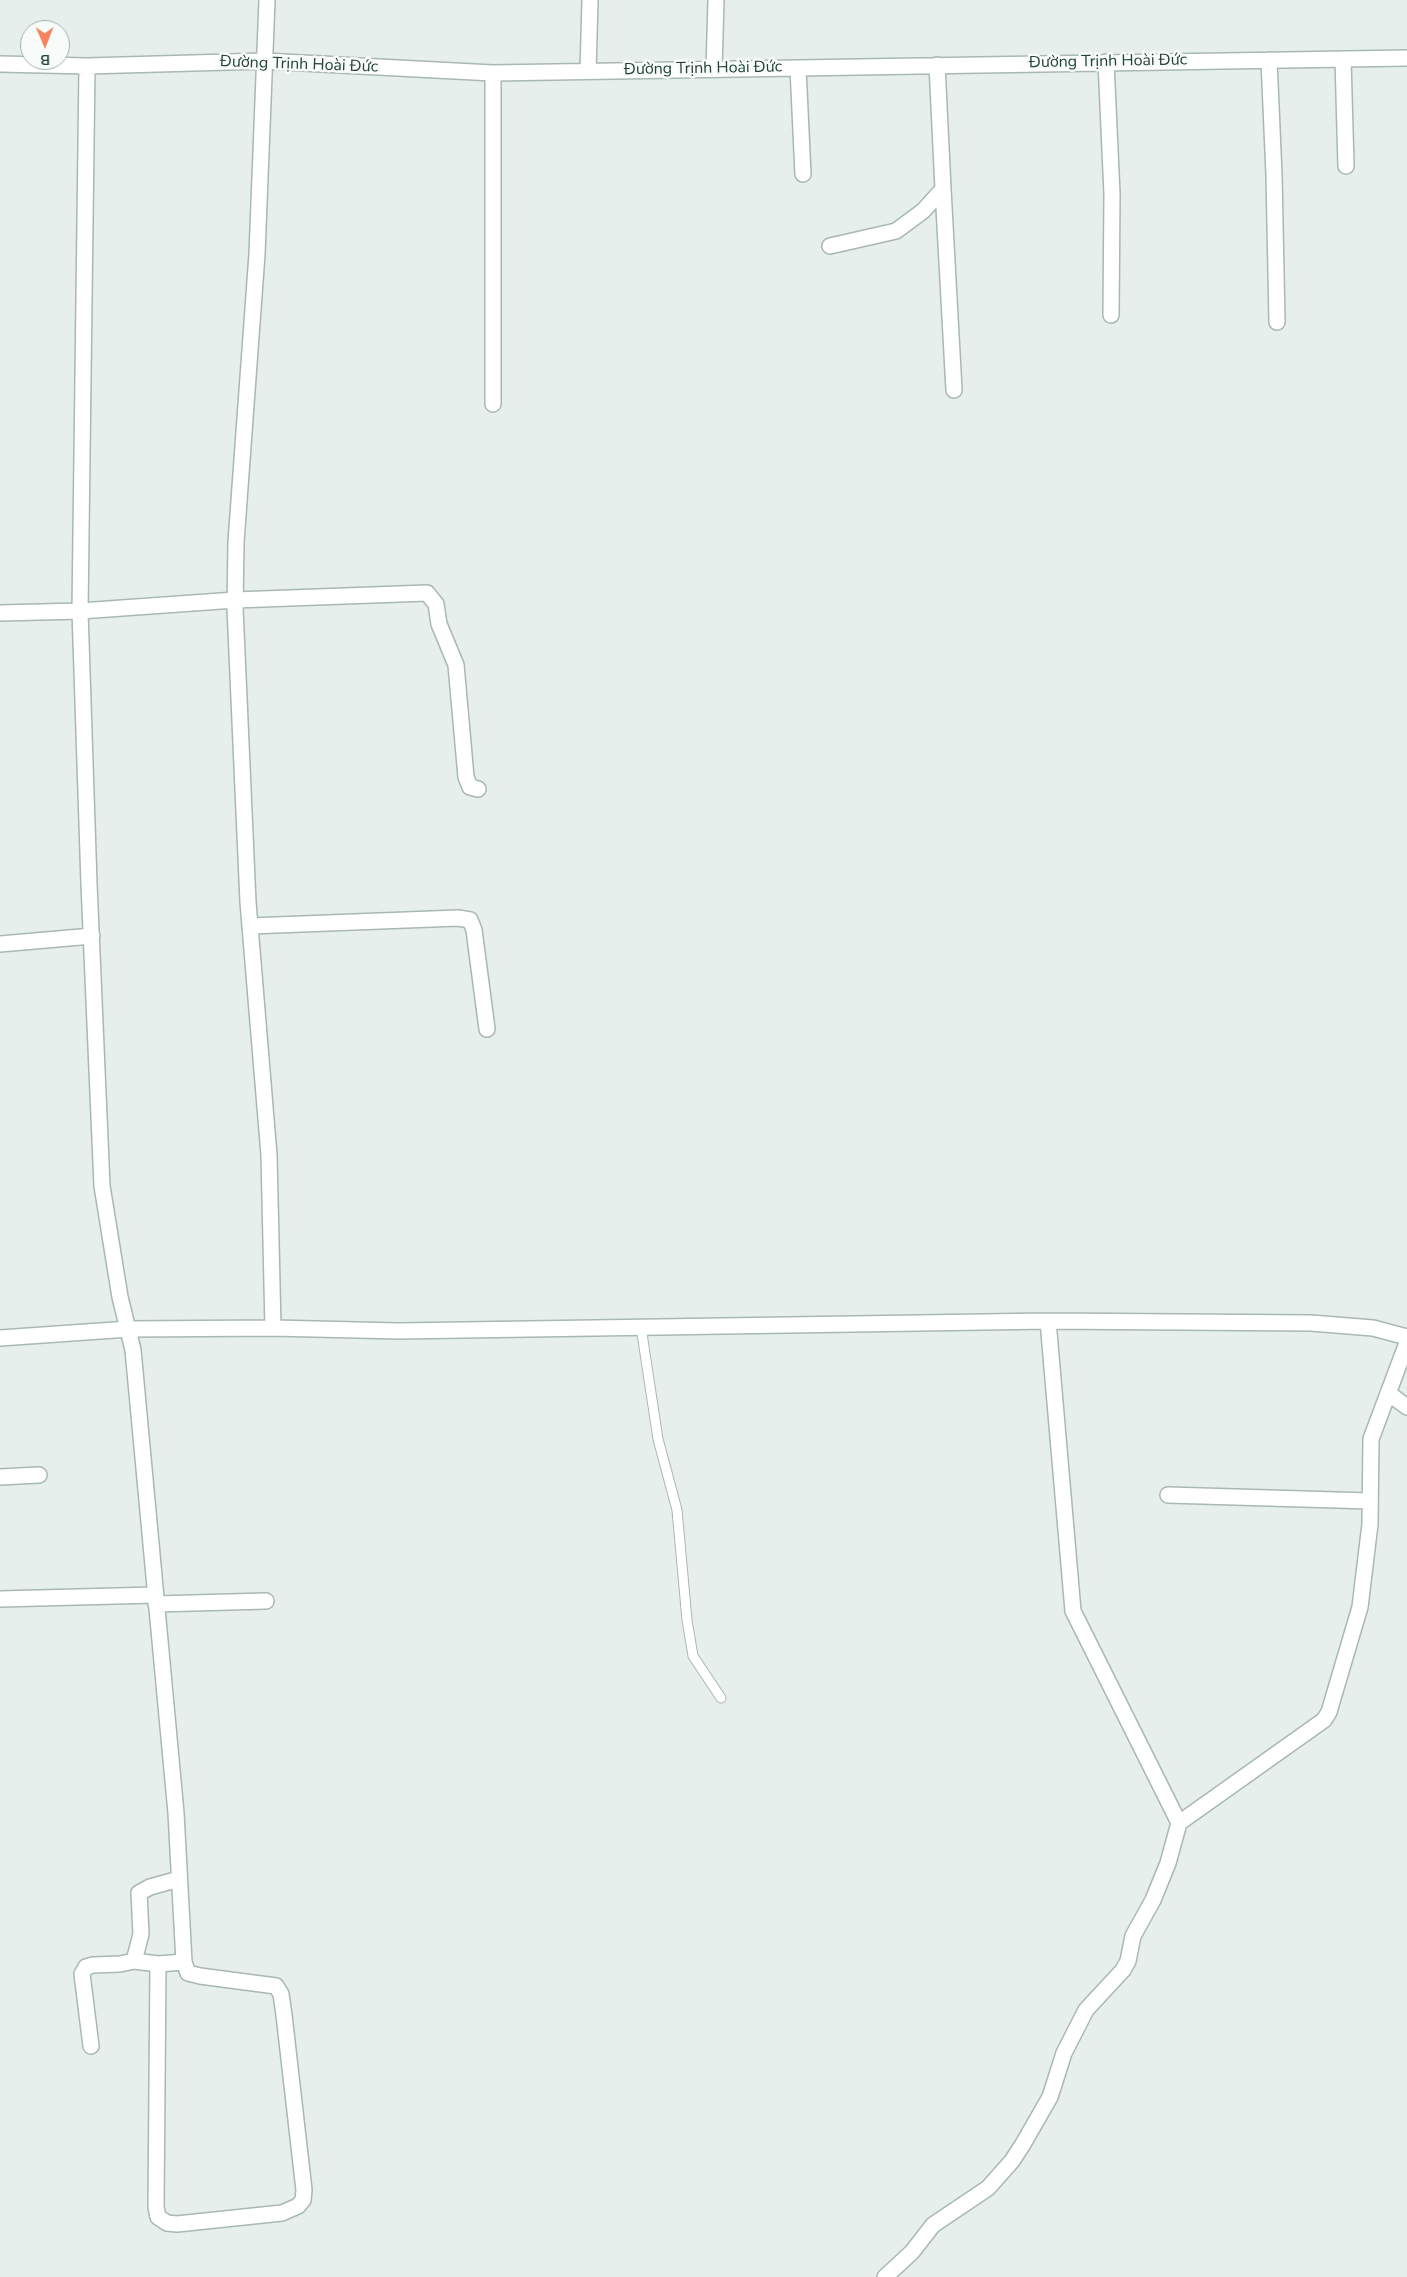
<!DOCTYPE html>
<html>
<head>
<meta charset="utf-8">
<style>
	body { margin:0 }
	#map { position:relative; width:1407px; height:2277px; overflow:hidden; background:#e6efeb; font-family:"Nunito Sans",sans-serif }
	canvas { display:block }
	.north { position:absolute; left:20px; top:20px; width:50px; height:50px; box-sizing:border-box; background:#f7fbf9; border:1px solid #a3b1ad; border-radius:50%; rotate:179deg; font-size:14px; font-weight:700; line-height:20px; text-align:center; color:#24423a }
	.north::after { content:''; display:block; margin:auto; width:18px; height:22px; background:#f4845f; clip-path:polygon(50% 0,100% 100%,50% 72%,0 100%) }
</style>
</head>
<body>
<div id="map">
<canvas width="1407" height="2277"></canvas>
<div class="north">B</div>
</div>
<script>
const c = document.querySelector('canvas').getContext('2d');
c.lineJoin = 'round';
const poly = rows => new Path2D(rows.map(r => 'M' + r).join(''));
function trace(path, color, width, dash) { c.strokeStyle = color; c.lineWidth = width; c.lineCap = dash ? 'butt' : 'round'; c.setLineDash(dash || []); c.stroke(path); }
function drawText(font, color, halo, rows, align = 'center') {
  c.font = font + ' "Nunito Sans",sans-serif'; c.lineWidth = 5; c.setLineDash([]); c.textBaseline = 'middle'; c.strokeStyle = halo; c.fillStyle = color; for (const [text, x, y, turn = 0] of rows) {
    c.save(); c.translate(x, y); c.rotate((+turn || 0) * Math.PI / 180); c.textAlign = isNaN(turn) ? turn : align; if (halo) c.strokeText(text, 0, 0); c.fillText(text, 0, 0); c.restore();
  }
}
const service = poly([
	[641,1327,658,1439,677,1510,687,1620,693,1656,721,1698]
]);
const minor = poly([
	[267,0,257,254,236,542,235,608,248,902,269,1155,273,1328],
	[1343,59,1346,166],
	[1269,60,1274,175,1277,322],
	[1106,62,1112,194,1111,315],
	[0,64,87,66,264,61,493,73,1407,58],
	[87,66,80,611,89,884,102,1186,120,1297,133,1350,176,1813,184,1962],
	[798,68,803,174],
	[714,69,716,0],
	[588,71,590,0],
	[493,73,493,404],
	[943,189,954,390],
	[830,246,896,231,923,211,943,189,937,65],
	[0,613,80,611,235,600,427,593,436,604,439,624,456,665,466,777,470,787,478,789],
	[250,926,458,918,470,920,474,930,487,1029],
	[0,944,92,936],
	[1048,1321,1073,1611,1179,1823],
	[0,1338,129,1329,273,1328,399,1331,1048,1321,1311,1323,1373,1328,1407,1337],
	[1388,1393,1407,1407],
	[0,1477,39,1475],
	[1168,1495,1370,1501],
	[0,1599,155,1595],
	[156,1604,266,1601],
	[134,1961,158,1964,184,1962,188,1973,200,1976,276,1986,281,1994,284,2015,304,2190,303,2200,298,2206,282,2213,177,2224,167,2223,158,2217,156,2207,158,1964],
	[91,2046,82,1974,86,1967,93,1965,120,1964,134,1961,141,1934,139,1893,150,1887,179,1879],
	[885,2277,912,2252,933,2225,988,2188,1012,2161,1023,2144,1050,2097,1064,2053,1086,2010,1123,1970,1128,1961,1133,1936,1153,1900,1168,1863,1179,1823,1324,1720,1329,1712,1360,1607,1370,1524,1371,1439,1407,1343]
]);
trace(service, '#a8b8b2', 11);
trace(minor, '#a8b8b2', 18);
trace(service, '#fff', 9);
trace(minor, '#fff', 15);
drawText('16px', '#24423a', '#f7fbf9', [
	["Đường Trịnh Hoài Đức",1108,62,-1],
	["Đường Trịnh Hoài Đức",299,65,2],
	["Đường Trịnh Hoài Đức",703,69,-1]
]);
</script>
</body>
</html>
